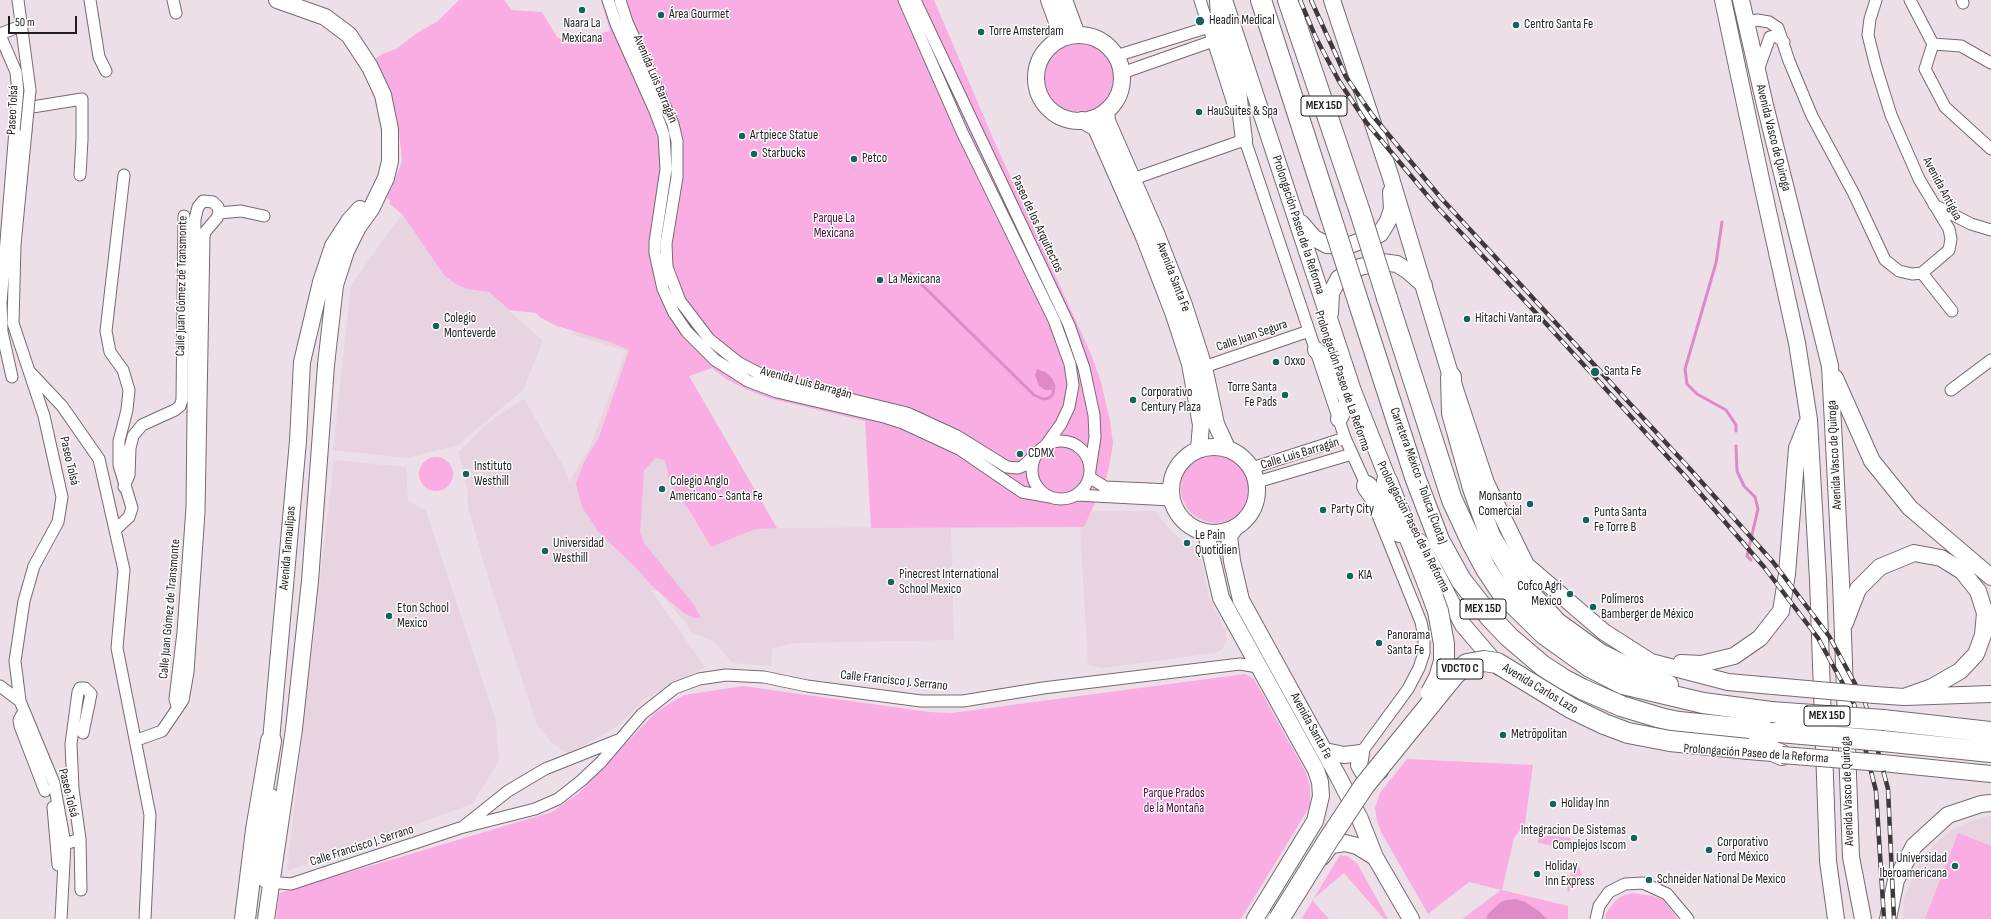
<!DOCTYPE html>
<html>
<head>
<meta charset="utf-8">
<style>
	body { margin:0 }
	#map { position:relative; width:1991px; height:919px; overflow:hidden; background:#eddfe8; font-family:"Sofia Sans Condensed",sans-serif }
	canvas { display:block }
	.scale { position:absolute; left:8px; top:16px; width:69px; height:18px; box-sizing:border-box; border:2px solid #211c1f; border-top:0; padding-left:5px; font-size:12px; line-height:14px; white-space:nowrap; color:#211c1f; -webkit-text-stroke:3px #fff; paint-order:stroke }
</style>
</head>
<body>
<div id="map">
<canvas width="1991" height="919"></canvas>
<div class="scale">50 m</div>
</div>
<script>
const c = document.querySelector('canvas').getContext('2d');
c.lineJoin = 'round';
function fillPath(path, color) { c.fillStyle = color; c.fill(path, 'evenodd'); }
const poly = rows => new Path2D(rows.map(r => 'M' + r).join(''));
function trace(path, color, width, dash) { c.strokeStyle = color; c.lineWidth = width; c.lineCap = dash ? 'butt' : 'round'; c.setLineDash(dash || []); c.stroke(path); }
function drawText(font, color, halo, rows, align = 'center') {
  c.font = font + ' "Sofia Sans Condensed",sans-serif'; c.lineWidth = 3; c.setLineDash([]); c.textBaseline = 'middle'; c.strokeStyle = halo; c.fillStyle = color; for (const [text, x, y, turn = 0] of rows) {
    c.save(); c.translate(x, y); c.rotate((+turn || 0) * Math.PI / 180); c.textAlign = isNaN(turn) ? turn : align; if (halo) c.strokeText(text, 0, 0); c.fillText(text, 0, 0); c.restore();
  }
}
fillPath(poly([
	[402,214,543,341,523,390,458,445,407,458,333,450,351,285],
	[590,317,657,321,777,528,951,527,954,640,795,643,772,648,771,666,732,663,714,641,691,632,686,623,658,591,651,590,705,667,646,698,616,727,569,754,552,743,537,725,490,584,468,508,467,488,459,452,489,422,524,399,566,471,570,483,571,478,590,447,626,351,571,334],
	[334,460,406,467,408,500,426,511,496,721,499,761,472,804,287,871],
	[1092,511,1155,511,1171,531,1185,543,1200,549,1208,595,1226,632,1227,641,1222,650,1215,653,1103,668,1088,665,1080,527,1084,527],
	[1988,816,1991,816,1991,919,1903,919,1904,899,1913,876,1924,855,1939,840,1954,829,1971,821]
]), '#e8d3e1');
fillPath(poly([
	[459,0,504,0,512,10,542,12,557,37,565,41,610,31,601,0,934,0,995,143,1091,354,1101,382,1110,421,1113,443,1110,462,1106,479,1084,527,871,528,865,421,768,398,748,390,726,379,712,368,689,376,777,528,755,529,711,547,691,513,670,484,665,460,656,458,644,470,640,532,644,543,694,605,701,618,694,618,684,613,650,584,640,572,597,530,582,507,576,484,583,464,599,437,629,350,610,342,557,326,541,318,536,313,509,310,489,292,467,289,456,284,444,275,403,215,389,203,391,201,387,198,402,162,399,130,386,80,375,59,382,54,396,49,417,33,438,21],
	'1044 77a35 35 0 1 1 70 0a35 35 0 1 1-70 0Z',
	'1181 488a35 35 0 1 1 70 0a35 35 0 1 1-70 0Z',
	'419 474a17 17 0 1 1 34 0a17 17 0 1 1-34 0Z',
	[1245,674,1254,679,1306,773,1310,786,1310,806,1241,919,276,919,279,893,552,812,579,793,657,711,684,695,743,686,929,712,951,713],
	[1407,759,1533,765,1525,824,1514,838,1502,890,1568,906,1568,919,1547,919,1539,911,1488,914,1486,919,1462,919,1501,890,1469,882,1428,914,1381,832,1377,820,1375,808,1380,793],
	[1958,833,1991,846,1991,919,1925,919],
	[1539,835,1571,838,1569,849,1538,843],
	[1340,855,1347,856,1357,863,1388,919,1384,919,1344,873,1312,900,1329,919,1303,919,1302,918],
	[1573,866,1579,867,1582,875,1574,881,1569,892,1567,891],
	[1632,893,1653,896,1663,900,1678,919,1605,919,1606,913,1616,900,1622,896]
]), '#f9ade3');
fillPath(poly([
	[1037,369,1045,372,1052,378,1055,385,1052,386,1052,390,1045,390,1039,386,1035,375],
	[1516,899,1525,902,1539,911,1547,919,1486,919,1488,914,1501,902,1507,900]
]), '#de8ac7');
trace(poly([
	[1722,222,1716,263,1685,369,1687,384,1697,394,1726,410,1736,425,1736,431],
	[910,273,1034,395,1043,399,1049,398,1053,394,1054,386],
	[1736,446,1737,471,1744,486,1755,497,1758,509,1747,556,1751,560]
]), '#de8ac7', 3);
const street = poly([
	[18,0,30,90],
	[90,0,99,57,106,71],
	[173,0,176,13],
	[608,0,616,24,655,111,664,135,666,169,655,242,655,253,663,289,674,313,687,332,715,360,748,381,777,392,884,417,903,423,959,449,1022,492,1050,497],
	[620,0,627,22,673,124,677,141,677,177,666,244,667,267,680,301,709,339,739,363,762,375,788,384,907,413,957,436,1007,467,1018,468,1023,466,1039,451],
	[904,0,962,132,1054,320,1070,364,1073,385,1069,407,1061,424,1046,445],
	[915,0,1069,325,1084,368,1094,415,1095,437,1090,470],
	[1200,0,1235,110],
	[1910,0,1933,44],
	[1962,0,1963,3],
	[1746,22,1757,20,1769,22,1778,28,1789,61,1812,116,1854,194,1885,260,1899,271,1912,274,1922,273,1949,250,1951,239,1949,229,1919,179,1891,115,1876,67,1868,35,1870,19,1876,0],
	[0,34,21,26],
	[0,35,16,72,18,93,1,303,2,332,12,377],
	[1933,44,1925,69,1945,107,1991,149],
	[1933,44,1961,46,1991,63],
	[1116,56,1209,27],
	[1758,70,1770,37,1776,36,1784,42],
	[1122,73,1213,41],
	[20,109,82,99,82,140,80,175],
	[26,131,15,245,13,323,44,416,62,497,58,522,34,566,24,601,15,661,20,701,54,783,65,844,61,919],
	[1243,134,1345,438,1369,491],
	[1133,179,1244,140],
	[1934,205,1971,224,1991,230],
	[219,213,241,211,264,216],
	[1922,273,1952,311],
	[1204,367,1309,331],
	[30,372,62,406,99,459,124,570,117,648,150,815,145,919],
	[1951,390,1991,360],
	'1032 470a29 29 0 1 1 58 0a29 29 0 1 1-58 0Z',
	[1252,468,1345,438],
	[1089,477,1105,487,1171,490],
	[1257,482,1352,454],
	[124,487,129,475,130,448,133,436,142,425,175,410,180,406,182,400,184,216],
	[1076,495,1171,500],
	[115,530,129,517,132,508,119,465,119,441,127,410,129,390,123,370,110,352,106,331,124,175],
	[0,686,20,701],
	[24,711,19,720,20,726,45,791],
	[137,740,162,731,183,700,188,672,199,512,204,237,205,232,217,218,219,213,218,207,213,202,203,201,198,207,195,219,192,508,183,632,175,699,177,706],
	[1361,753,1408,689,1419,668,1424,653,1424,637,1421,622,1377,513],
	[53,807,58,865],
	[464,826,508,791,545,769,618,740],
	[80,839,81,890],
	[65,844,80,839,73,789,71,744,78,692,80,688,85,688,91,694,83,733],
	[270,882,291,884,460,828,535,809,558,799,582,780,601,762,642,714,675,688,699,679,726,675,764,677,807,686,921,701,963,701,1043,688,1240,664,1258,667],
	[1596,919,1599,906,1609,892,1625,884,1643,883,1667,894,1688,919]
]);
const secondary = poly([
	[1049,0,1063,38],
	[1064,0,1077,35],
	[1218,0,1219,18,1238,91,1244,140],
	[1224,0,1353,391,1393,492],
	[1332,0,1390,175,1451,377,1486,483,1526,565,1604,632,1651,662,1728,682,1773,686],
	[1723,0,1762,184,1797,343,1809,420,1818,580,1828,861,1836,919],
	[1741,0,1765,105,1830,366,1841,581,1851,857,1863,919],
	'1036 78a43 43 0 1 1 86 0a43 43 0 1 1-86 0Z',
	[1106,111,1107,121,1156,233,1184,305,1204,367,1216,424,1227,448],
	[1082,120,1096,128,1144,237,1173,312,1190,364,1201,425,1199,449],
	[1301,223,1314,238,1327,245,1347,246,1380,234,1388,221,1392,209,1391,192],
	[1330,313,1331,293,1339,278,1360,267,1382,262,1397,264,1408,271,1424,285],
	[1316,350,1327,360,1333,370,1346,397],
	[1835,378,1872,461,1910,508,1991,577],
	[1339,419,1353,391],
	'1171 490a43 43 0 1 1 86 0a43 43 0 1 1-86 0Z',
	[1234,529,1229,536,1232,561,1241,600,1339,778,1360,819,1375,857,1411,919],
	[1206,533,1221,598,1316,770,1320,782,1321,796,1315,821,1255,919],
	[1420,542,1463,625,1499,667],
	[1845,623,1858,589,1880,567,1914,553,1941,558,1962,571,1978,591,1985,613,1983,635,1976,654,1960,671,1932,687,1904,697],
	[1681,663,1701,664,1734,656,1760,638,1781,611,1787,574,1797,448,1807,423],
	[1875,695,1904,697,1991,694],
	[1325,751,1344,755,1361,753,1359,765,1363,772,1374,775,1380,771],
	[267,753,271,741,298,441,302,362,321,282,333,246,350,220,360,209],
	[1882,763,1991,774],
	[1322,857,1331,845,1345,843,1357,846,1375,857],
	[268,881,265,879,262,873,262,863,271,797],
	[266,919,294,729,310,581,326,365,335,285,346,251,358,227,371,209,386,178,390,161,390,129,383,95,370,67,349,35,325,17,277,0],
	[1888,919,1896,880,1914,846,1948,815,1981,804,1991,803]
]);
const highway = poly([
	[1261,0,1331,217],
	[1288,0,1360,212],
	[1387,298,1452,500,1472,543,1486,569,1502,593,1544,634,1590,667,1623,684,1703,703,1771,712],
	[1359,304,1415,477,1439,540,1461,580,1490,617,1509,637,1543,666,1563,679,1582,689,1621,706,1664,719,1679,722,1779,732],
	[1451,377,1452,413,1473,488,1490,536,1517,580,1557,623,1600,654,1656,681,1668,685],
	[1387,481,1428,584],
	[1367,486,1399,532],
	[1883,720,1991,732],
	[1883,741,1991,752],
	[1748,749,1773,751,1782,755],
	[245,919,256,830,271,741]
]);
trace(street, '#766a72', 13);
trace(secondary, '#766a72', 18);
trace(highway, '#766a72', 22);
trace(street, '#fff', 11);
trace(secondary, '#fff', 16);
trace(highway, '#fff', 20);
const rail = poly([
	[1300,0,1316,38,1339,81,1366,122,1437,207,1551,329,1686,477,1764,567,1818,638,1854,704,1876,791,1884,919],
	[1311,0,1346,77,1373,116,1441,198,1690,469,1773,562,1829,636,1865,702,1888,789,1894,919]
]);
trace(rail, '#3f393c', 4.5);
trace(rail, '#fff', 3, [9]);
const streetBridge = poly([
	[26,131,30,90]
]);
const secondaryBridge = poly([
	[1773,686,1875,695],
	[1782,755,1882,763]
]);
const highwayBridge = poly([
	[1360,212,1387,298],
	[1331,217,1359,304],
	[1428,584,1438,611,1444,644,1444,661,1439,678,1431,693],
	[1771,712,1883,720],
	[1779,732,1883,741],
	[1279,919,1327,842,1364,786,1455,674,1467,664,1484,661,1497,663,1571,708,1604,724,1628,733,1670,741,1748,749]
]);
trace(streetBridge, '#766a72', 13, []);
trace(secondaryBridge, '#766a72', 18, []);
trace(highwayBridge, '#766a72', 22, []);
trace(streetBridge, '#fff', 11);
trace(secondaryBridge, '#fff', 16);
trace(highwayBridge, '#fff', 20);
for (const [x, y, r, color] of [
	[582,10,4,"#16635e"],
	[661,15,4,"#16635e"],
	[1200,21,5,"#16635e"],
	[1516,25,4,"#16635e"],
	[981,32,4,"#16635e"],
	[1199,112,4,"#16635e"],
	[742,136,4,"#16635e"],
	[754,154,4,"#16635e"],
	[854,159,4,"#16635e"],
	[880,280,4,"#16635e"],
	[1467,319,4,"#16635e"],
	[436,326,4,"#16635e"],
	[1276,362,4,"#16635e"],
	[1595,372,5,"#16635e"],
	[1285,395,4,"#16635e"],
	[1133,400,4,"#16635e"],
	[1020,454,4,"#16635e"],
	[466,474,4,"#16635e"],
	[662,489,4,"#16635e"],
	[1530,504,4,"#16635e"],
	[1323,510,4,"#16635e"],
	[1586,520,4,"#16635e"],
	[1187,543,4,"#16635e"],
	[545,551,4,"#16635e"],
	[1350,576,4,"#16635e"],
	[891,582,4,"#16635e"],
	[1570,594,4,"#16635e"],
	[1593,607,4,"#16635e"],
	[389,616,4,"#16635e"],
	[1379,643,4,"#16635e"],
	[1503,735,4,"#16635e"],
	[1553,804,4,"#16635e"],
	[1634,838,4,"#16635e"],
	[1709,850,4,"#16635e"],
	[1955,866,4,"#16635e"],
	[1537,874,4,"#16635e"],
	[1649,880,4,"#16635e"]
]) { const dot = new Path2D(); dot.arc(x, y, r, 0, 2 * Math.PI); c.fillStyle = color; c.fill(dot); trace(dot, '#fff', 1.5); }
for (const [x, y, w] of [
	[1324,106,46],
	[1483,609,46],
	[1460,669,46],
	[1827,716,46]
]) { const box = new Path2D(); box.roundRect(x - w / 2, y - 10, w, 20, 3); c.fillStyle = '#fff'; c.fill(box); trace(box, '#211c1f', 1); }
drawText('bold 12px', '#211c1f', null, [
	["MEX 15D",1324,106],
	["MEX 15D",1483,609],
	["VDCTO C",1460,669],
	["MEX 15D",1827,716]
]);
drawText('13px', '#211c1f', '#fff', [
	["Área Gourmet",669,15],
	["Headin Medical",1209,21],
	["Naara La",582,24,"center"],
	["Mexicana",582,39,"center"],
	["Centro Santa Fe",1524,25],
	["Torre Amsterdam",989,32],
	["HauSuites & Spa",1207,112],
	["Artpiece Statue",750,136],
	["Starbucks",762,154],
	["Petco",862,159],
	["La Mexicana",888,280],
	["Colegio",444,319],
	["Monteverde",444,334],
	["Hitachi Vantara",1475,319],
	["Oxxo",1284,362],
	["Santa Fe",1604,372],
	["Torre Santa",1277,388,"right"],
	["Fe Pads",1277,403,"right"],
	["Corporativo",1141,393],
	["Century Plaza",1141,408],
	["CDMX",1028,454],
	["Instituto",474,467],
	["Westhill",474,482],
	["Colegio Anglo",670,482],
	["Americano - Santa Fe",670,497],
	["Monsanto",1522,497,"right"],
	["Comercial",1522,512,"right"],
	["Party City",1331,510],
	["Punta Santa",1594,513],
	["Fe Torre B",1594,528],
	["Le Pain",1195,536],
	["Quotidien",1195,551],
	["Universidad",553,544],
	["Westhill",553,559],
	["Pinecrest International",899,575],
	["School Mexico",899,590],
	["KIA",1358,576],
	["Cofco Agri",1562,587,"right"],
	["Mexico",1562,602,"right"],
	["Polímeros",1601,600],
	["Bamberger de México",1601,615],
	["Eton School",397,609],
	["Mexico",397,624],
	["Panorama",1387,636],
	["Santa Fe",1387,651],
	["Metröpolitan",1511,735],
	["Holiday Inn",1561,804],
	["Integracion De Sistemas",1626,831,"right"],
	["Complejos Iscom",1626,846,"right"],
	["Corporativo",1717,843],
	["Ford México",1717,858],
	["Universidad",1947,859,"right"],
	["Iberoamericana",1947,874,"right"],
	["Holiday",1545,867],
	["Inn Express",1545,882],
	["Schneider National De Mexico",1657,880]
], 'left');
drawText('13px', '#211c1f', '#fff', [
	["Avenida Luis Barragán",655,79,67],
	["Paseo Tolsá",13,110,-87],
	["Avenida Vasco de Quiroga",1773,138,76],
	["Avenida Antigua",1942,189,62],
	["Paseo de los Arquitectos",1037,224,65],
	["Prolongación Paseo de la Reforma",1298,225,72],
	["Avenida Santa Fe",1173,277,69],
	["Calle Juan Gómez de Transmonte",182,286,-89],
	["Calle Juan Segura",1252,336,-19],
	["Prolongación Paseo de La Reforma",1342,381,71],
	["Avenida Luis Barragán",806,383,15],
	["Calle Luis Barragán",1300,454,-17],
	["Avenida Vasco de Quiroga",1835,455,-93],
	["Paseo Tolsá",69,461,77],
	["Carretera México - Toluca (Cuota)",1418,476,70],
	["Prolongación Paseo de la Reforma",1413,527,63],
	["Avenida Tamaulipas",288,548,-85],
	["Calle Juan Gómez de Transmonte",170,609,-85],
	["Calle Francisco J. Serrano",894,681,6],
	["Avenida Carlos Lazo",1540,689,31],
	["Avenida Santa Fe",1311,726,61],
	["Prolongación Paseo de la Reforma",1756,754,4],
	["Avenida Vasco de Quiroga",1848,791,-92],
	["Paseo Tolsá",68,793,76],
	["Calle Francisco J. Serrano",362,846,-18]
]);
drawText('13px', '#510443', '#fff', [
	["Parque La",834,219],
	["Mexicana",834,234],
	["Parque Prados",1174,794],
	["de la Montaña",1174,809]
]);
</script>
</body>
</html>
